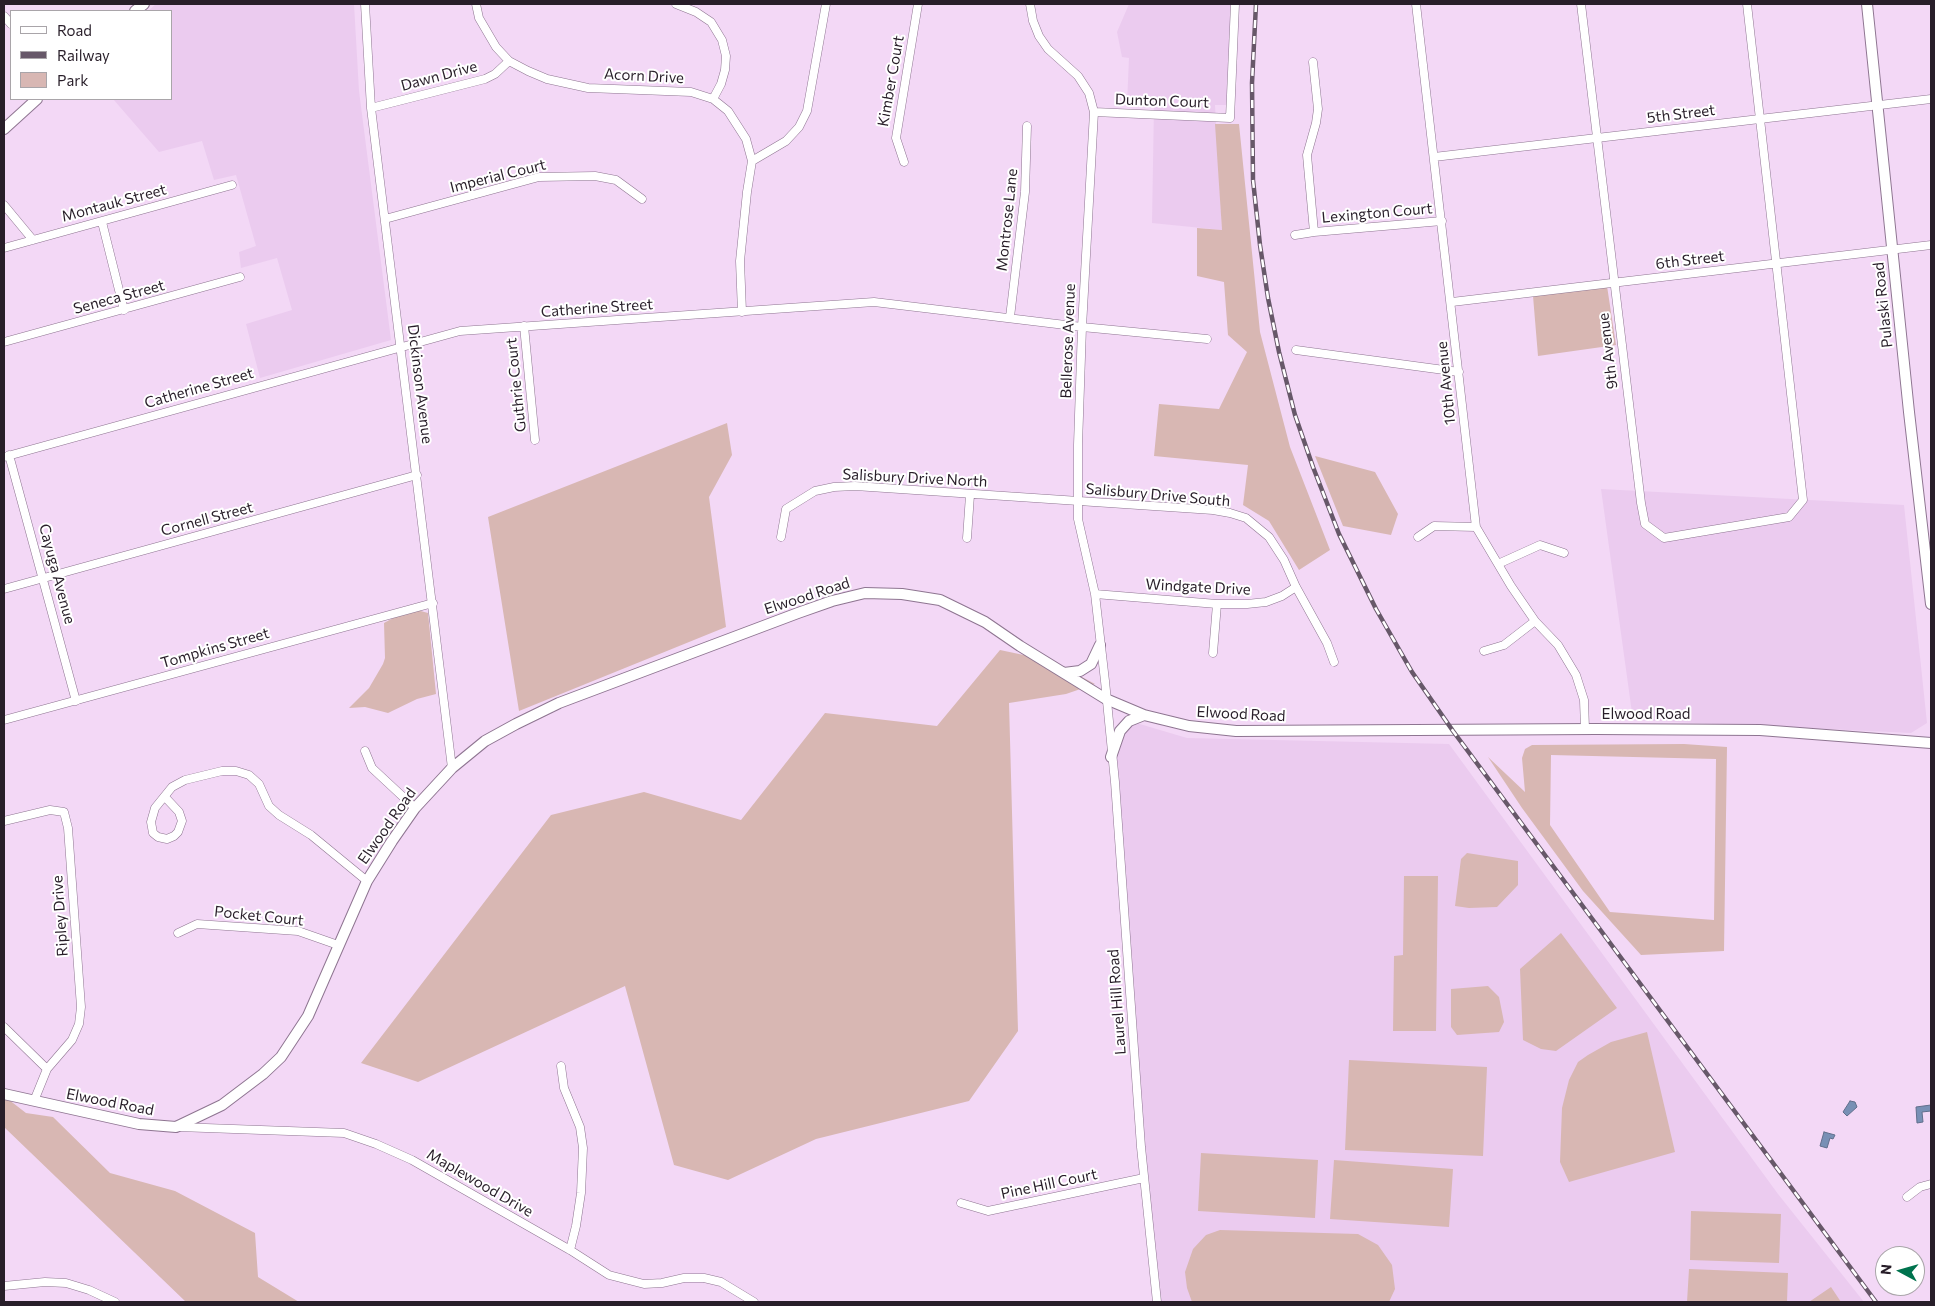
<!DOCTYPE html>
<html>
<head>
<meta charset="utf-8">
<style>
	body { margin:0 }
	#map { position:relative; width:1935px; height:1306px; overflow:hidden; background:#f3d8f6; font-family:Commissioner,sans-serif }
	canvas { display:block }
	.frame { position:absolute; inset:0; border:5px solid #281e29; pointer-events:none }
	.legend { position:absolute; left:10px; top:10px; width:162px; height:90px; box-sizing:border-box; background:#fff; border:1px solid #a9a5a9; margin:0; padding:6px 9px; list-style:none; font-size:15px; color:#281e29 }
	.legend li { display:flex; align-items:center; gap:10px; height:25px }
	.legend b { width:25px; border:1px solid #a9a5a9 }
	.north { position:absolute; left:1875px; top:1246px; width:50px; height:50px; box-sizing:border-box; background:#fff; border:1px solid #a9a5a9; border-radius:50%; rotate:276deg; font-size:14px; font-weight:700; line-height:20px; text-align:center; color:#281e29 }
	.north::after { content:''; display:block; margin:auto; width:18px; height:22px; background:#00734e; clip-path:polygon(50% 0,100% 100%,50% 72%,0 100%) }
</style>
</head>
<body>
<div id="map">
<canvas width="1935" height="1306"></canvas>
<div class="frame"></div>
<ul class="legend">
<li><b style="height:6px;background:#fff"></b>Road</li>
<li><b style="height:6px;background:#675869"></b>Railway</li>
<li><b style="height:14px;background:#d8b7b3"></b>Park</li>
</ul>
<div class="north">N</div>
</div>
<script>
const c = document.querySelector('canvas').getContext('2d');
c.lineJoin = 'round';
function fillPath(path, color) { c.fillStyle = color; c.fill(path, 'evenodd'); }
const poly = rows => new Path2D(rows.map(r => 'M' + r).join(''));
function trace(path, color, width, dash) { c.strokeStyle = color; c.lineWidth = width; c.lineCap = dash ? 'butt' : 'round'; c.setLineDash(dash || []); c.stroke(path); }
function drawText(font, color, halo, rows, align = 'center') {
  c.font = font + ' Commissioner,sans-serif'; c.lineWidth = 4; c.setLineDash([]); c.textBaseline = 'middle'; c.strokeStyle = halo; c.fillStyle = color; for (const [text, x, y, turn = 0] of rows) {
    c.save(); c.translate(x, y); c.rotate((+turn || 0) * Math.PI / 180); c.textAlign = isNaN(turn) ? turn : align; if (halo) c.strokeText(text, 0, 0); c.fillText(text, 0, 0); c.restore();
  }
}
fillPath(poly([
	[156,4,354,4,359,91,391,340,260,378,246,324,292,310,277,258,241,268,239,252,256,246,236,175,214,180,202,141,159,152,113,99,171,99,171,11,148,11],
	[1129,4,1231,4,1226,105,1215,105,1222,230,1152,223,1154,105,1127,104,1129,58,1122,57,1117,32],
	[1601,489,1904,505,1927,723,1911,733,1633,720],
	[1133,722,1187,738,1449,744,1778,1194,1864,1302,1160,1302,1143,1139,1114,758,1122,732]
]), '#ebcbef');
fillPath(poly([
	[1215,124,1239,124,1260,332,1290,447,1330,550,1299,570,1269,521,1243,505,1248,465,1154,456,1159,404,1219,409,1247,352,1228,335,1224,282,1197,276,1197,228,1222,230],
	[1607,286,1616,345,1538,356,1533,296],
	[727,423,732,455,709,497,726,627,519,711,488,517],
	[1315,456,1375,472,1398,514,1391,535,1343,526],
	[417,610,428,613,436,694,417,699,388,713,365,707,349,708,369,688,383,664,385,658,384,623,395,617],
	[1000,650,1052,661,1095,684,1066,694,1009,703,1018,1031,969,1101,816,1139,728,1180,674,1165,625,986,418,1082,361,1063,551,815,644,792,741,820,825,713,937,726],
	[1684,744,1727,747,1724,951,1641,955,1583,891,1522,808,1488,757,1525,792,1522,758,1525,749,1532,745],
	[1551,755,1716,759,1714,920,1610,912,1550,825],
	[1467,853,1518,861,1518,885,1497,907,1469,908,1455,906,1461,859],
	[1404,876,1438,876,1436,1031,1393,1031,1394,956,1403,955],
	[1561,933,1617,1008,1556,1051,1541,1049,1523,1040,1520,969],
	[1488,986,1499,997,1504,1022,1499,1032,1457,1035,1451,1027,1451,989],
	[1647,1032,1675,1152,1569,1182,1560,1162,1562,1108,1569,1080,1578,1062,1588,1055,1611,1042],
	[1349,1060,1487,1067,1483,1156,1345,1150],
	[4,1096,26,1113,53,1117,110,1173,175,1191,255,1233,258,1277,299,1302,186,1302,4,1127],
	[1201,1153,1318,1160,1315,1218,1198,1211],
	[1334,1160,1453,1169,1449,1227,1330,1219],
	[1691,1211,1781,1214,1779,1263,1690,1260],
	[1220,1230,1358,1234,1378,1245,1392,1265,1395,1289,1389,1302,1192,1302,1187,1288,1185,1272,1193,1249,1206,1235],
	[1689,1269,1788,1273,1787,1302,1687,1302],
	[1831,1287,1841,1302,1809,1302]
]), '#d8b7b3');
const water = poly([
	[1850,1101,1855,1102,1857,1107,1847,1116,1843,1112,1850,1101],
	[1931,1105,1931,1111,1922,1112,1923,1122,1917,1123,1916,1107,1931,1105],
	[1824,1132,1835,1135,1833,1139,1830,1138,1827,1148,1820,1146,1824,1132]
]);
fillPath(water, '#7890b5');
trace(water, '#606e8b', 1);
const minor = poly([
	[365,4,371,108,452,768],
	[476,4,479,18,496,47,509,61,528,71,547,79,588,88,691,92,713,99,728,111,746,139,752,161,747,192,740,261,742,312],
	[676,4,696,12,711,22,722,40,726,56,725,70,721,84,713,99],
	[1030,4,1033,21,1039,36,1048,49,1078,76,1089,93,1094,112,1082,327,1078,445,1078,519,1095,594,1105,681,1115,782,1141,1147,1157,1302],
	[1416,4,1476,527,1511,586,1535,621,1558,645,1576,675,1584,700,1585,729],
	[1581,4,1641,503,1645,524,1664,538,1789,517,1803,500,1747,4],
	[4,16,11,24],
	[1313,62,1318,109,1316,123,1307,155,1314,232],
	[371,108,485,79,495,74,509,61],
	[1094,112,1230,118,1235,4],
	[1434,157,1931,99],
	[752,161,786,141,799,127,807,111,826,4],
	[904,162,896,138,918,4],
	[4,205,33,240],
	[385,219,539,177,595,176,616,180,642,199],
	[102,222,124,310],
	[1295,235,1314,232,1442,221],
	[4,248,232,185],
	[1452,302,1931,245],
	[1010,317,1025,192,1027,126],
	[524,326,535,440],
	[4,342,240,277],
	[1296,350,1459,372],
	[9,455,76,701],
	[4,457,460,331,874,302,1082,327,1207,339],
	[781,537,786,509,815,491,834,487,855,486,1213,510,1230,513,1246,518,1269,537,1284,560,1296,587,1327,643,1334,662],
	[1418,537,1434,526,1476,527],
	[967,538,970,495],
	[1498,564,1540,545,1564,553],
	[4,589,417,475],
	[1095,594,1217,604,1247,604,1266,602,1282,596,1296,587],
	[1484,651,1504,645,1535,621],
	[1213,653,1217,604],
	[4,720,433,603],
	[365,751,372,768,415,808],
	[165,797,179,812,182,821,178,832,174,836,167,839,158,837,153,833,151,822,155,808,172,787,185,780,222,771,236,771,249,775,259,784,269,806,279,815,311,835,367,881],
	[4,821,50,810,64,812,68,828,81,1007,79,1024,72,1040,47,1069,34,1101],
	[178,933,197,924,298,931,338,945],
	[4,1027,47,1069],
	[561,1066,564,1088,580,1127,583,1148,581,1193,576,1226,570,1250],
	[178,1127,344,1133,376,1144,412,1160,570,1250,609,1275,644,1284,662,1283,684,1278,704,1278,721,1282,754,1302],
	[1907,1197,1920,1187,1931,1184],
	[961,1203,988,1211,1144,1178],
	[4,1286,45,1282,66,1283,89,1290,115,1302]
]);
const major = poly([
	[1867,4,1909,412,1931,604],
	[135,11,144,4],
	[4,129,37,99],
	[1064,673,1080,671,1091,664,1100,645],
	[1111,757,1120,731,1129,721,1144,715],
	[4,1094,139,1124,176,1127,222,1105,263,1074,281,1057,308,1016,367,881,392,841,415,808,452,768,485,741,516,724,559,703,798,613,832,601,865,593,902,594,940,600,985,622,1020,646,1106,699,1144,715,1189,726,1236,731,1596,729,1760,730,1931,743]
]);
trace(minor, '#8e7591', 9);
trace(major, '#8e7591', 12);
trace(minor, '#fff', 8);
trace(major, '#fff', 10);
const rail = poly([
	[1256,4,1252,83,1253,180,1260,245,1268,298,1279,352,1295,415,1313,467,1339,534,1376,609,1412,672,1453,731,1876,1302]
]);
trace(rail, '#675869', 4.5);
trace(rail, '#fff', 2.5, [8]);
drawText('15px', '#281e29', '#fff', [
	["Dawn Drive",439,76,-15],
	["Acorn Drive",644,76,3],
	["Kimber Court",891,81,-80],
	["Dunton Court",1162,101,2],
	["5th Street",1681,114,-7],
	["Imperial Court",498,176,-14],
	["Montauk Street",114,203,-15],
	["Lexington Court",1377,213,-5],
	["Montrose Lane",1007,220,-84],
	["6th Street",1690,260,-7],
	["Seneca Street",119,297,-15],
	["Pulaski Road",1883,305,-96],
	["Catherine Street",597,308,-4],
	["Bellerose Avenue",1068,341,-88],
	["9th Avenue",1608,351,-97],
	["10th Avenue",1446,383,-96],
	["Dickinson Avenue",420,384,83],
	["Guthrie Court",516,385,-96],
	["Catherine Street",199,388,-16],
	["Salisbury Drive North",915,478,3],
	["Salisbury Drive South",1158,495,5],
	["Cornell Street",207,519,-15],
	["Cayuga Avenue",57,574,75],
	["Windgate Drive",1198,587,3],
	["Elwood Road",807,596,-18],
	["Tompkins Street",215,648,-16],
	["Elwood Road",1241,714,3],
	["Elwood Road",1646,714],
	["Elwood Road",387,826,-55],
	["Ripley Drive",60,916,-94],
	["Pocket Court",259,916,6],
	["Laurel Hill Road",1117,1002,-94],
	["Elwood Road",110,1102,11],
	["Maplewood Drive",480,1183,30],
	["Pine Hill Court",1049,1184,-12]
]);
</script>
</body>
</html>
